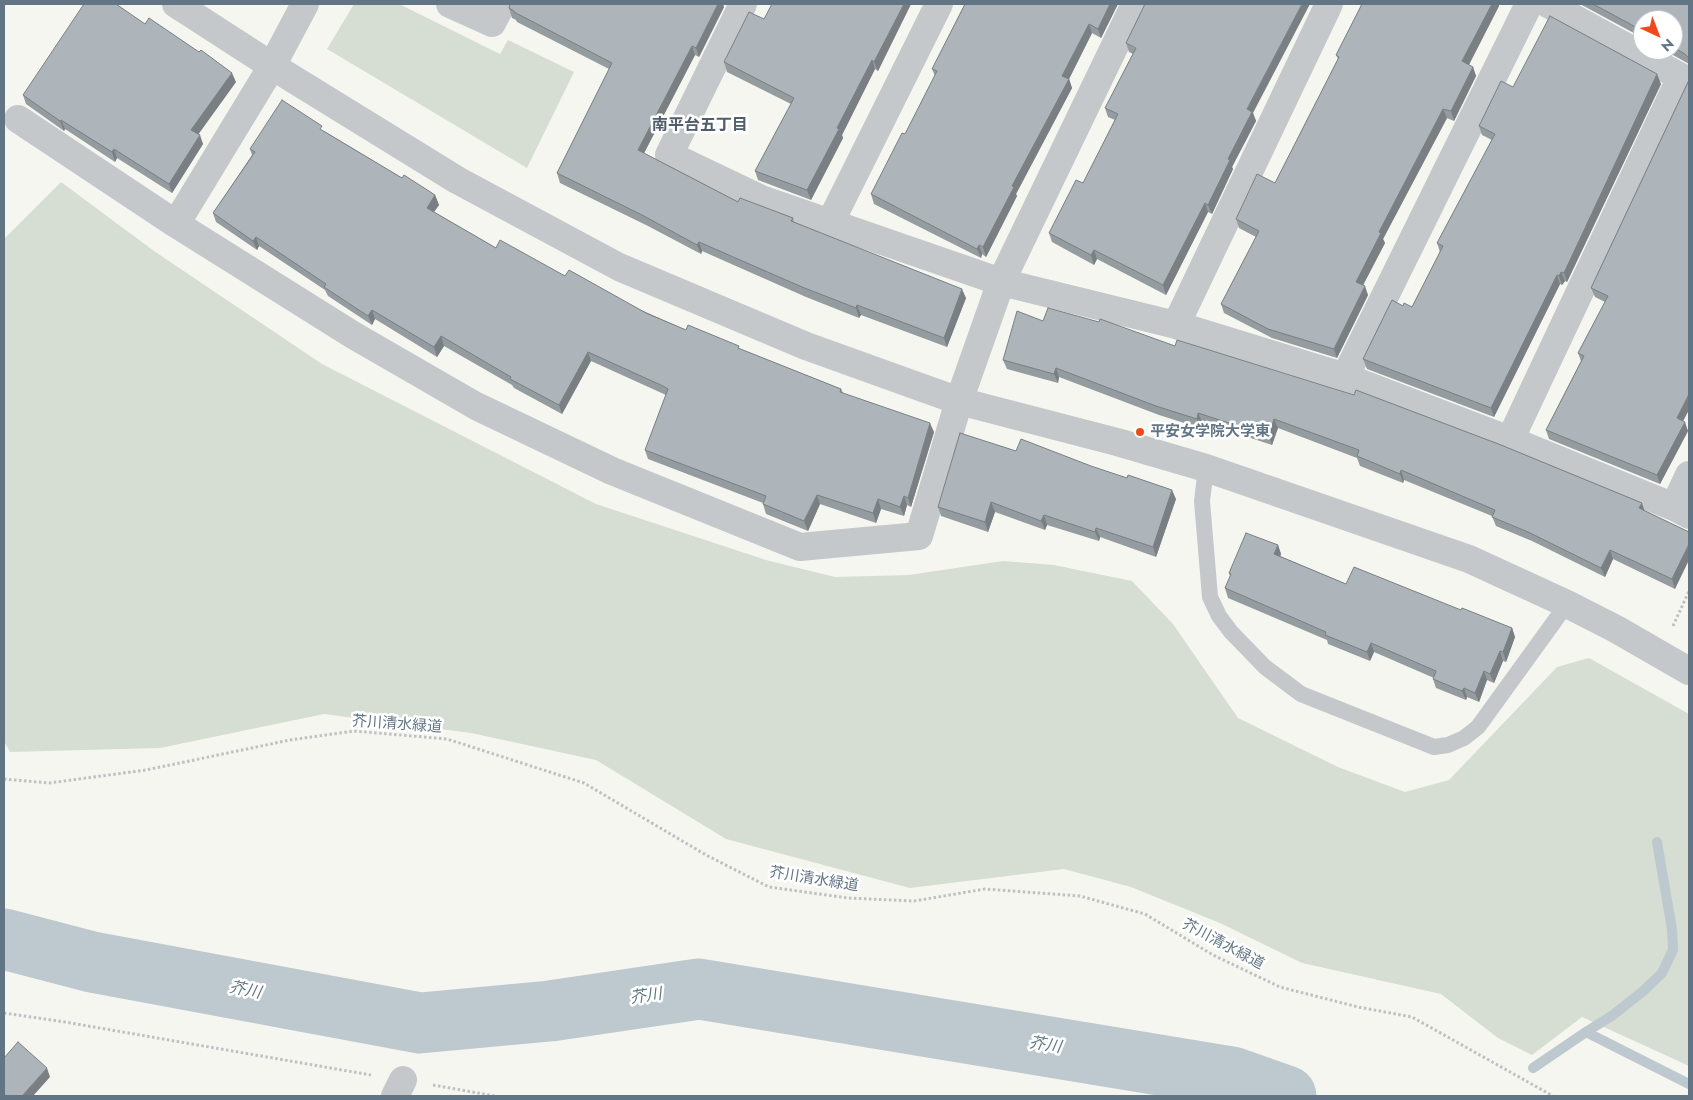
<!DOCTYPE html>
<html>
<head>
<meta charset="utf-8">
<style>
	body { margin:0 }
	#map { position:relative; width:1693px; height:1100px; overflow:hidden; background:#f6f6f1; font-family:Jost,sans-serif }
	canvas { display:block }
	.frame { position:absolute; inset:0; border:5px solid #627585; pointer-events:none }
	.north { position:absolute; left:1633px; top:10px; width:50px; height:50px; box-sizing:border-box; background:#fff; border:1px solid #c0c8ce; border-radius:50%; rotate:137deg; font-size:14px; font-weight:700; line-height:20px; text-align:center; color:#627585 }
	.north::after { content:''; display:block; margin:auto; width:18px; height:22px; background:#ee4a19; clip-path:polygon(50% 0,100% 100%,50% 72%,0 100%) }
</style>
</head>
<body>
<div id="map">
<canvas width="1693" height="1100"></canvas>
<div class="frame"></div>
<div class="north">N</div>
</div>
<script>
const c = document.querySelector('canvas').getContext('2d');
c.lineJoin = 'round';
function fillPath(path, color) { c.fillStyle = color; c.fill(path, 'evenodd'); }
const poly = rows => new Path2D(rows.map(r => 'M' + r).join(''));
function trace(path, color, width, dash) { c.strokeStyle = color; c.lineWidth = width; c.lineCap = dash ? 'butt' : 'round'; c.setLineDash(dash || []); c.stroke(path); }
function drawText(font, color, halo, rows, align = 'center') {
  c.font = font + ' Jost,"Noto Sans JP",sans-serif'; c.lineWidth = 5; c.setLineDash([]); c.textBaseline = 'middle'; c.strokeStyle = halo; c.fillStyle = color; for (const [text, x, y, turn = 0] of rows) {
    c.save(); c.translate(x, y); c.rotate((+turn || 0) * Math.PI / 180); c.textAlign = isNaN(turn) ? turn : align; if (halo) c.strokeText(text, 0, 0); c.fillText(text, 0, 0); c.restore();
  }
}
fillPath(poly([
	[354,4,399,4,500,54,508,40,574,72,527,168,327,49],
	[61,182,154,251,322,364,596,504,766,560,835,577,909,575,1003,561,1054,565,1132,581,1173,624,1238,718,1338,767,1405,792,1449,780,1557,667,1589,658,1689,714,1689,1066,1582,1017,1532,1055,1498,1038,1441,994,1302,963,1220,923,1131,887,1064,869,910,888,726,839,596,760,471,733,324,714,160,748,10,752,4,741,4,239]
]), '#d6ddd2');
trace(poly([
	[1586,1032,1613,1015,1642,992,1662,973,1673,950,1672,929,1657,842],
	[1533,1068,1586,1032,1689,1084]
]), '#bdc9ce', 10);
trace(poly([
	[4,939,92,962,420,1023,550,1011,699,989,1232,1077,1286,1096]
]), '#bdc9ce', 61);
trace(poly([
	[1673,626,1689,591],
	[4,779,49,783,146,770,290,740,354,731,447,739,584,783,706,855,769,887,848,898,914,901,985,889,1080,896,1145,914,1213,955,1280,987,1358,1007,1412,1017,1553,1096],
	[4,1013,65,1022,371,1075],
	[433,1085,495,1096]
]), '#bec0c2', 3, [2.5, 2.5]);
trace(poly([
	[1206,468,1202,501,1210,597,1219,616,1231,632,1265,667,1301,694,1434,747,1448,745,1464,738,1478,727,1567,604]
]), '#c4c8cb', 16);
trace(poly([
	[450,4,492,23,502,4],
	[743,4,669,155,761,199,1001,282,1176,325,1345,377,1510,440,1674,507,1689,515],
	[18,119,176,224,353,335,476,406,612,471,800,547,919,536,959,401,1001,282,1135,4],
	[830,223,939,4],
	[176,224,272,66,305,4],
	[1176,325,1329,4],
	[1345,377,1529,4],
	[1510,440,1681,77,1548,4],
	[1674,507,1689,475],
	[395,1096,403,1080]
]), '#c4c8cb', 28);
trace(poly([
	[176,4,272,66,457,180,619,267,806,346,959,401,1117,442,1206,468,1469,559,1567,604,1616,629,1689,671]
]), '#c4c8cb', 28);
fillPath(poly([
	[510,4,723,4,724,7,699,57,695,55,644,153,738,202,793,218,794,222,966,298,947,347,861,315,859,318,806,297,702,251,701,254,648,226,560,183,557,173,609,69,517,22,516,20,512,18,509,8],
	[911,4,878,71,875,69,842,135,843,138,811,200,758,180,755,171,791,104,727,72,724,62,764,19],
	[965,4,1118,4,1101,38,1092,33,1069,79,1072,88,1016,194,1017,196,986,257,982,254,981,258,874,204,871,194,905,134,935,76,932,69],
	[1361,4,1498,4,1499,6,1469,65,1473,67,1476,76,1454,121,1447,118,1383,239,1385,243,1363,285,1368,295,1337,358,1272,338,1224,313,1221,304,1256,237,1239,228,1236,219,1275,183,1338,59,1336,55,1362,4],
	[1580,4,1689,4,1689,64,1664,50,1673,50,1673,20,1643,20,1643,38],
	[145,24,236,82,198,134,203,144,172,193,117,158,115,162,65,129,64,131,26,104,23,95],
	[1126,43,1253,113,1256,121,1232,167,1233,169,1212,214,1208,212,1166,295,1097,259,1094,265,1052,242,1049,233,1083,183,1115,120,1108,117,1105,108,1133,54,1129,52],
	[1689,80,1683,421,1688,431,1660,484,1549,439,1546,430,1581,361,1578,353,1605,302,1595,297,1591,288],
	[1661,84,1567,282,1565,281,1562,285,1560,284,1494,417,1367,369,1363,359,1403,306,1412,307,1440,252,1437,243,1492,140,1482,135,1479,126,1513,87],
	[324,131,402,178,435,195,439,205,434,212,496,248,565,276,686,330,740,349,841,389,843,393,934,432,911,507,907,505,904,516,881,509,876,523,820,504,808,531,766,514,763,504,763,503,648,459,645,450,666,395,591,361,562,414,514,388,512,385,444,346,437,357,375,319,372,325,328,296,325,290,259,246,257,250,216,222,213,213,252,155,250,149],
	[1043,321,1175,346,1645,511,1689,532,1675,589,1613,559,1605,577,1532,541,1496,526,1492,516,1404,480,1403,483,1360,466,1357,458,1278,428,1272,445,1202,422,1200,428,1159,415,1059,377,1058,383,1007,369,1003,360],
	[1016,451,1176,499,1156,557,1100,537,1099,541,1047,525,1045,530,995,512,988,532,941,516,938,507],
	[1278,545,1281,554,1280,556,1346,584,1461,610,1512,628,1515,637,1506,662,1503,661,1494,683,1487,680,1479,702,1467,697,1466,700,1436,688,1433,679,1434,678,1374,652,1370,661,1328,644,1327,640,1228,598,1225,588,1230,576,1229,573]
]), '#959ca0');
fillPath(poly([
	[718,4,723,4,724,7,699,57,696,48],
	[904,4,911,4,878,71,874,62],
	[1110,4,1118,4,1101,38,1098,29],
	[1302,4,1310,4,1253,113,1256,121,1232,167,1233,169,1212,214,1208,205,1247,109],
	[1492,4,1498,4,1499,6,1466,70,1462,61],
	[1089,24,1092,33,1069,79,1072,88,1016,194,1017,196,986,257,983,247,1062,76],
	[692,46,695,55,641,159,638,150],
	[872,60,875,69,842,135,843,138,811,200,807,190,837,128],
	[1473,67,1476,76,1454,121,1451,111],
	[232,73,236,82,195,139,191,130],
	[1657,74,1661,84,1567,282,1564,273],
	[1443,109,1447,118,1383,239,1385,243,1360,291,1356,282,1379,232],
	[61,120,65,129,64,131,60,121],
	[200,135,203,144,172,193,169,184],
	[114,149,117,158,115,162,112,152],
	[435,195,439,205,430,217,427,208],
	[1205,203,1208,212,1166,295,1163,285],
	[256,237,259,246,257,250,253,241],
	[699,242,702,251,701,254,697,245],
	[979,245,982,254,981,258,977,249],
	[1094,250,1097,259,1094,265,1091,255],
	[1561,272,1565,281,1562,285,1559,276],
	[1557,275,1560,284,1494,417,1491,408],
	[1365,286,1368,295,1337,358,1334,349],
	[962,289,966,298,947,347,944,338],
	[857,305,861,315,859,318,856,308],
	[372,310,375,319,372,325,368,316],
	[441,336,444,346,437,357,434,347],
	[588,352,591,361,562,414,559,405],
	[1056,368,1059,377,1058,383,1054,374],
	[1689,394,1689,410,1680,427,1677,418],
	[1198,413,1202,422,1200,428,1197,419],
	[1274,419,1278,428,1272,445,1269,436],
	[1685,422,1688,431,1660,484,1657,475],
	[930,423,934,432,911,507,908,498],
	[1401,470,1404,480,1403,483,1400,474],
	[1172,490,1176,499,1156,557,1153,547],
	[817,495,820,504,808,531,804,521],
	[904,496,907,505,904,516,900,507],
	[878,499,881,509,876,523,873,513],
	[991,502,995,512,988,532,985,522],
	[1642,503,1645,512,1639,508],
	[1044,515,1047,525,1045,530,1041,521],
	[1096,528,1100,537,1099,541,1095,532],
	[1689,544,1689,560,1675,589,1672,579],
	[1278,545,1281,554,1278,563,1274,554],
	[1610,550,1613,559,1605,577,1601,568],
	[1512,628,1515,637,1506,662,1503,652],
	[1371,643,1374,652,1370,661,1367,652],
	[1500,651,1503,661,1494,683,1490,674],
	[1484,671,1487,680,1479,702,1475,693],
	[1464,688,1467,697,1466,700,1462,691],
	[47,1068,50,1077,33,1096,22,1096]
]), '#797f82');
const building = poly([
	[84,4,116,4,145,24,149,18,199,52,201,50,232,73,191,130,200,135,169,184,114,149,112,152,61,120,60,121,23,95,84,4],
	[510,4,718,4,696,48,692,46,638,150,738,202,740,198,793,218,791,221,962,289,944,338,857,305,856,308,802,287,699,242,697,245,644,216,557,173,612,63,514,12,514,11,509,8,510,4],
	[772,4,904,4,874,62,872,60,837,128,839,129,807,190,755,171,794,98,724,62,749,12,764,19,772,4],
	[965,4,1110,4,1098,29,1089,24,1062,76,1069,79,1012,186,1014,187,983,247,979,245,977,249,871,194,902,133,905,134,937,71,932,69,965,4],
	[1145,4,1302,4,1247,109,1252,112,1228,159,1230,160,1208,205,1205,203,1163,285,1094,250,1091,255,1049,233,1076,180,1083,183,1118,114,1105,108,1136,48,1126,43,1145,4],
	[1362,4,1492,4,1462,61,1473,67,1451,111,1443,109,1379,232,1381,233,1356,282,1365,286,1334,349,1268,329,1221,304,1259,231,1236,219,1257,174,1275,183,1339,57,1336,55,1362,4],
	[1593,4,1689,4,1689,58,1685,54,1673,47,1673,20,1643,20,1643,31,1593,4],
	[1550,16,1657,74,1564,273,1561,272,1559,276,1557,275,1491,408,1363,359,1392,300,1403,306,1404,303,1412,307,1443,246,1437,243,1495,134,1479,126,1501,81,1513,87,1550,16],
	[1689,80,1689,394,1677,418,1685,422,1657,475,1546,430,1584,356,1578,353,1608,296,1591,288,1689,80],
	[282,100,322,126,320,129,402,178,404,175,435,195,427,208,496,248,500,240,565,276,569,270,646,313,686,330,688,325,739,346,738,348,841,389,840,392,930,423,908,498,904,496,900,507,878,499,873,513,817,495,804,521,763,504,766,496,645,450,668,389,663,386,588,352,559,405,510,379,511,377,441,336,434,347,372,310,368,316,324,287,326,284,256,237,253,241,213,213,255,152,250,149,282,100],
	[1048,308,1099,322,1100,319,1175,346,1177,340,1354,395,1356,390,1501,445,1642,503,1639,508,1689,532,1689,544,1672,579,1610,550,1601,568,1528,532,1492,517,1495,510,1401,470,1400,474,1357,456,1359,450,1274,419,1269,436,1198,413,1197,419,1156,406,1056,368,1054,374,1003,360,1017,311,1043,321,1048,308],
	[960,433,1016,451,1021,439,1091,466,1127,478,1128,475,1172,490,1153,547,1096,528,1095,532,1044,515,1041,521,991,502,985,522,938,507,960,433],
	[1246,533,1278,545,1274,554,1346,584,1354,567,1461,610,1462,608,1512,628,1503,652,1500,651,1490,674,1484,671,1475,693,1464,688,1462,691,1433,679,1436,671,1371,643,1367,652,1325,635,1326,632,1225,588,1231,574,1229,573,1246,533],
	[18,1042,47,1068,22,1096,4,1096,4,1058,18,1042]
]);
fillPath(building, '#adb5ba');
trace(building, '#797f82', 1);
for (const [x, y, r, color] of [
	[1140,432,5,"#ee4a19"]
]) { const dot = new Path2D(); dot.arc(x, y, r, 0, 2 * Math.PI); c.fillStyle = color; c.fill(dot); trace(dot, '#fff', 2); }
drawText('bold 15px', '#627585', '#fff', [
	["平安女学院大学東",1150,432]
], 'left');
drawText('15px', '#627585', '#fff', [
	["芥川清水緑道",397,725,4],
	["芥川清水緑道",814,880,9],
	["芥川清水緑道",1223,945,28]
]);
drawText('bold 16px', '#515e69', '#fff', [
	["南平台五丁目",700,126]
]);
drawText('italic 16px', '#5e7882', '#fff', [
	["芥川",245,991,11],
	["芥川",646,997,-8],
	["芥川",1045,1046,9]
]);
</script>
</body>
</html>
